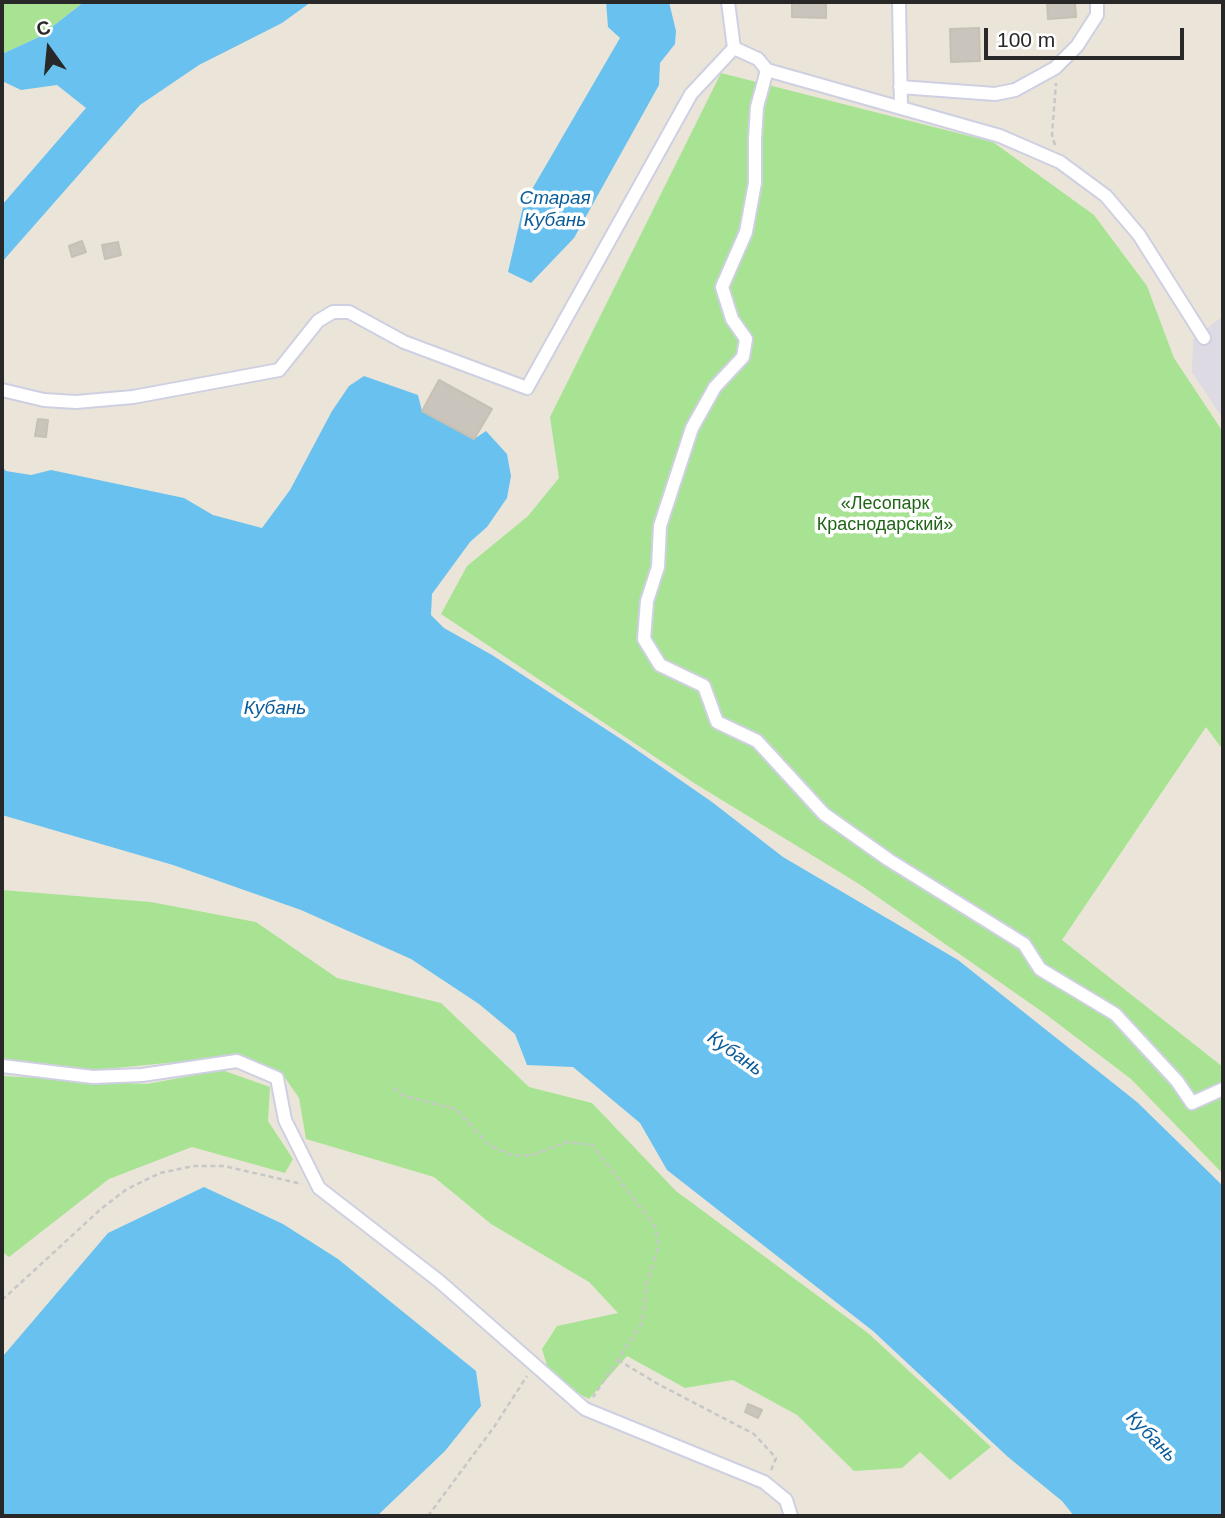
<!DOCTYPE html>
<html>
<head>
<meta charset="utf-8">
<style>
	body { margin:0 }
	#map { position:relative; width:1225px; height:1518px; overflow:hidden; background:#ebe5d9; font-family:Helvetica,sans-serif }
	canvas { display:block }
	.frame { position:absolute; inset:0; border:4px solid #282828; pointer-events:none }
	.north { position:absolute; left:14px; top:14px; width:70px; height:70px; -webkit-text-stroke:5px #fff; paint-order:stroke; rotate:345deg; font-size:19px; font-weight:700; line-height:28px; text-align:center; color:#282828 }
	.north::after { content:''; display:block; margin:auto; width:24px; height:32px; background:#282828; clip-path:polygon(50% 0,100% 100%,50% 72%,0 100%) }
	.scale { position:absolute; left:984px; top:28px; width:200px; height:32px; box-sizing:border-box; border:4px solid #282828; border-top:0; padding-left:9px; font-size:21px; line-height:24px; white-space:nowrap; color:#282828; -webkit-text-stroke:5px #fff; paint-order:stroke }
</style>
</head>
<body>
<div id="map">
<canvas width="1225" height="1518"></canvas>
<div class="frame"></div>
<div class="north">С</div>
<div class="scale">100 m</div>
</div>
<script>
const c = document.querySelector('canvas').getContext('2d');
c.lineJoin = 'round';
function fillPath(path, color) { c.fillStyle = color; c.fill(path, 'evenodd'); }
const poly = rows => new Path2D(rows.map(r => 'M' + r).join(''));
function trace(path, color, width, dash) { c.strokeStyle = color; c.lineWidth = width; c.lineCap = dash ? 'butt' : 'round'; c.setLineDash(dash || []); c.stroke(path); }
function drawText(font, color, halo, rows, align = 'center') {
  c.font = font + ' Helvetica,sans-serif'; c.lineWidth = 7; c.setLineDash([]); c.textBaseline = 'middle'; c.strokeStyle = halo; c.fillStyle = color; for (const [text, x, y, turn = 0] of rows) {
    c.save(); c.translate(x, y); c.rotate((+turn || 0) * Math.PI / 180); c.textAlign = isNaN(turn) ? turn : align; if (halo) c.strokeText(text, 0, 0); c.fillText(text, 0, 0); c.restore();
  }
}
fillPath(poly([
	[1223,316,1223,419,1192,372,1193,339]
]), '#dddae3');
fillPath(poly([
	[2,2,84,2,39,37,2,54],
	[721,73,993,142,1094,215,1147,286,1174,358,1223,432,1223,750,1206,727,1062,940,1223,1067,1223,1174,1131,1079,1044,1013,859,884,694,783,441,614,467,566,528,516,559,478,550,417],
	[2,890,151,902,256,922,337,978,441,1003,529,1087,592,1103,676,1191,868,1333,991,1447,950,1480,920,1452,902,1468,854,1471,797,1415,733,1380,685,1388,627,1356,589,1399,551,1379,542,1349,557,1326,618,1313,589,1282,491,1224,434,1177,306,1139,299,1098,281,1072,240,1056,94,1070,2,1061],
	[222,1070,270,1087,268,1121,293,1159,285,1173,192,1147,109,1179,9,1257,2,1252,2,1076,147,1084]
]), '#a8e394');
fillPath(poly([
	[84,2,311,2,282,23,199,65,140,105,2,262,2,205,86,108,57,85,21,90,2,81,2,54,39,37],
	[606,2,669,2,676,31,675,44,660,63,659,85,574,238,531,283,508,272,524,203,620,38,608,27],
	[364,376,418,395,422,411,474,439,486,431,507,454,511,476,507,498,487,527,470,542,432,594,431,615,444,628,492,655,624,741,712,802,783,857,958,960,1137,1102,1223,1186,1223,1516,1074,1516,1062,1501,1008,1457,873,1331,667,1170,640,1123,573,1067,527,1065,515,1034,479,1004,411,959,301,910,173,865,2,815,2,467,6,471,31,475,51,470,184,498,213,515,262,528,290,490,332,411,349,386],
	[204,1187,283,1224,338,1259,476,1371,481,1406,445,1451,377,1516,2,1516,3,1356,108,1233]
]), '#69c1f0');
const building = poly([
	[792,2,826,2,826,18,792,17,792,2],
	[1047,2,1075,2,1076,17,1048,19,1047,2],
	[979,28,980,61,951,62,950,29,979,28],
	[82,241,86,252,72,257,69,246,82,241],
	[118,242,121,255,105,259,102,245,118,242],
	[439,380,492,409,474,439,422,411,439,380],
	[38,419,48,420,46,437,35,436,38,419],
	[748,1404,762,1410,758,1418,745,1412,748,1404]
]);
fillPath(building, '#c9c4bc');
trace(building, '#c6c1b3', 2);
const minor = poly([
	[899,2,901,108],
	[734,48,758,59,767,70,1000,136,1060,162,1106,196,1139,235,1204,338],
	[767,70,757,107,755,139,755,183,746,232,722,287,732,319,746,339,743,357,715,387,692,428,660,526,658,567,647,601,644,639,660,665,704,686,717,722,757,741,824,814,889,860,1024,944,1040,969,1115,1014,1177,1081,1192,1103,1223,1089],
	[900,87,995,94,1015,90,1055,68,1077,46,1097,15,1097,2],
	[2,390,44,400,76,402,133,397,279,370,318,321,333,312,349,312,404,342,527,388,691,94,734,48,728,2],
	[2,1066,93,1077,142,1075,237,1061,277,1078,285,1120,319,1188,439,1281,585,1409,764,1482,786,1500,791,1516]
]);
trace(minor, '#ced0e2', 16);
trace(poly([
	[1055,145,1052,135,1056,83],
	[394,1088,404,1096,456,1109,489,1145,514,1156,533,1155,567,1142,592,1145,655,1226,659,1245,647,1282,642,1323,593,1397],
	[2,1300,102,1208,127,1189,160,1173,194,1166,224,1166,302,1184],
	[618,1360,658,1384,754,1434,776,1458,770,1473],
	[428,1516,494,1427,527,1376]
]), '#c7c7c7', 2.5, [5, 3.5]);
trace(minor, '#fff', 12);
drawText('18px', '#216518', '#fff', [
	["«Лесопарк",885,504],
	["Краснодарский»",885,525]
]);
drawText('italic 19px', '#0b5c99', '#fff', [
	["Старая",555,199],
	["Кубань",555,221],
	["Кубань",275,709],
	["Кубань",735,1054,35],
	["Кубань",1151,1437,45]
]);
</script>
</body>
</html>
